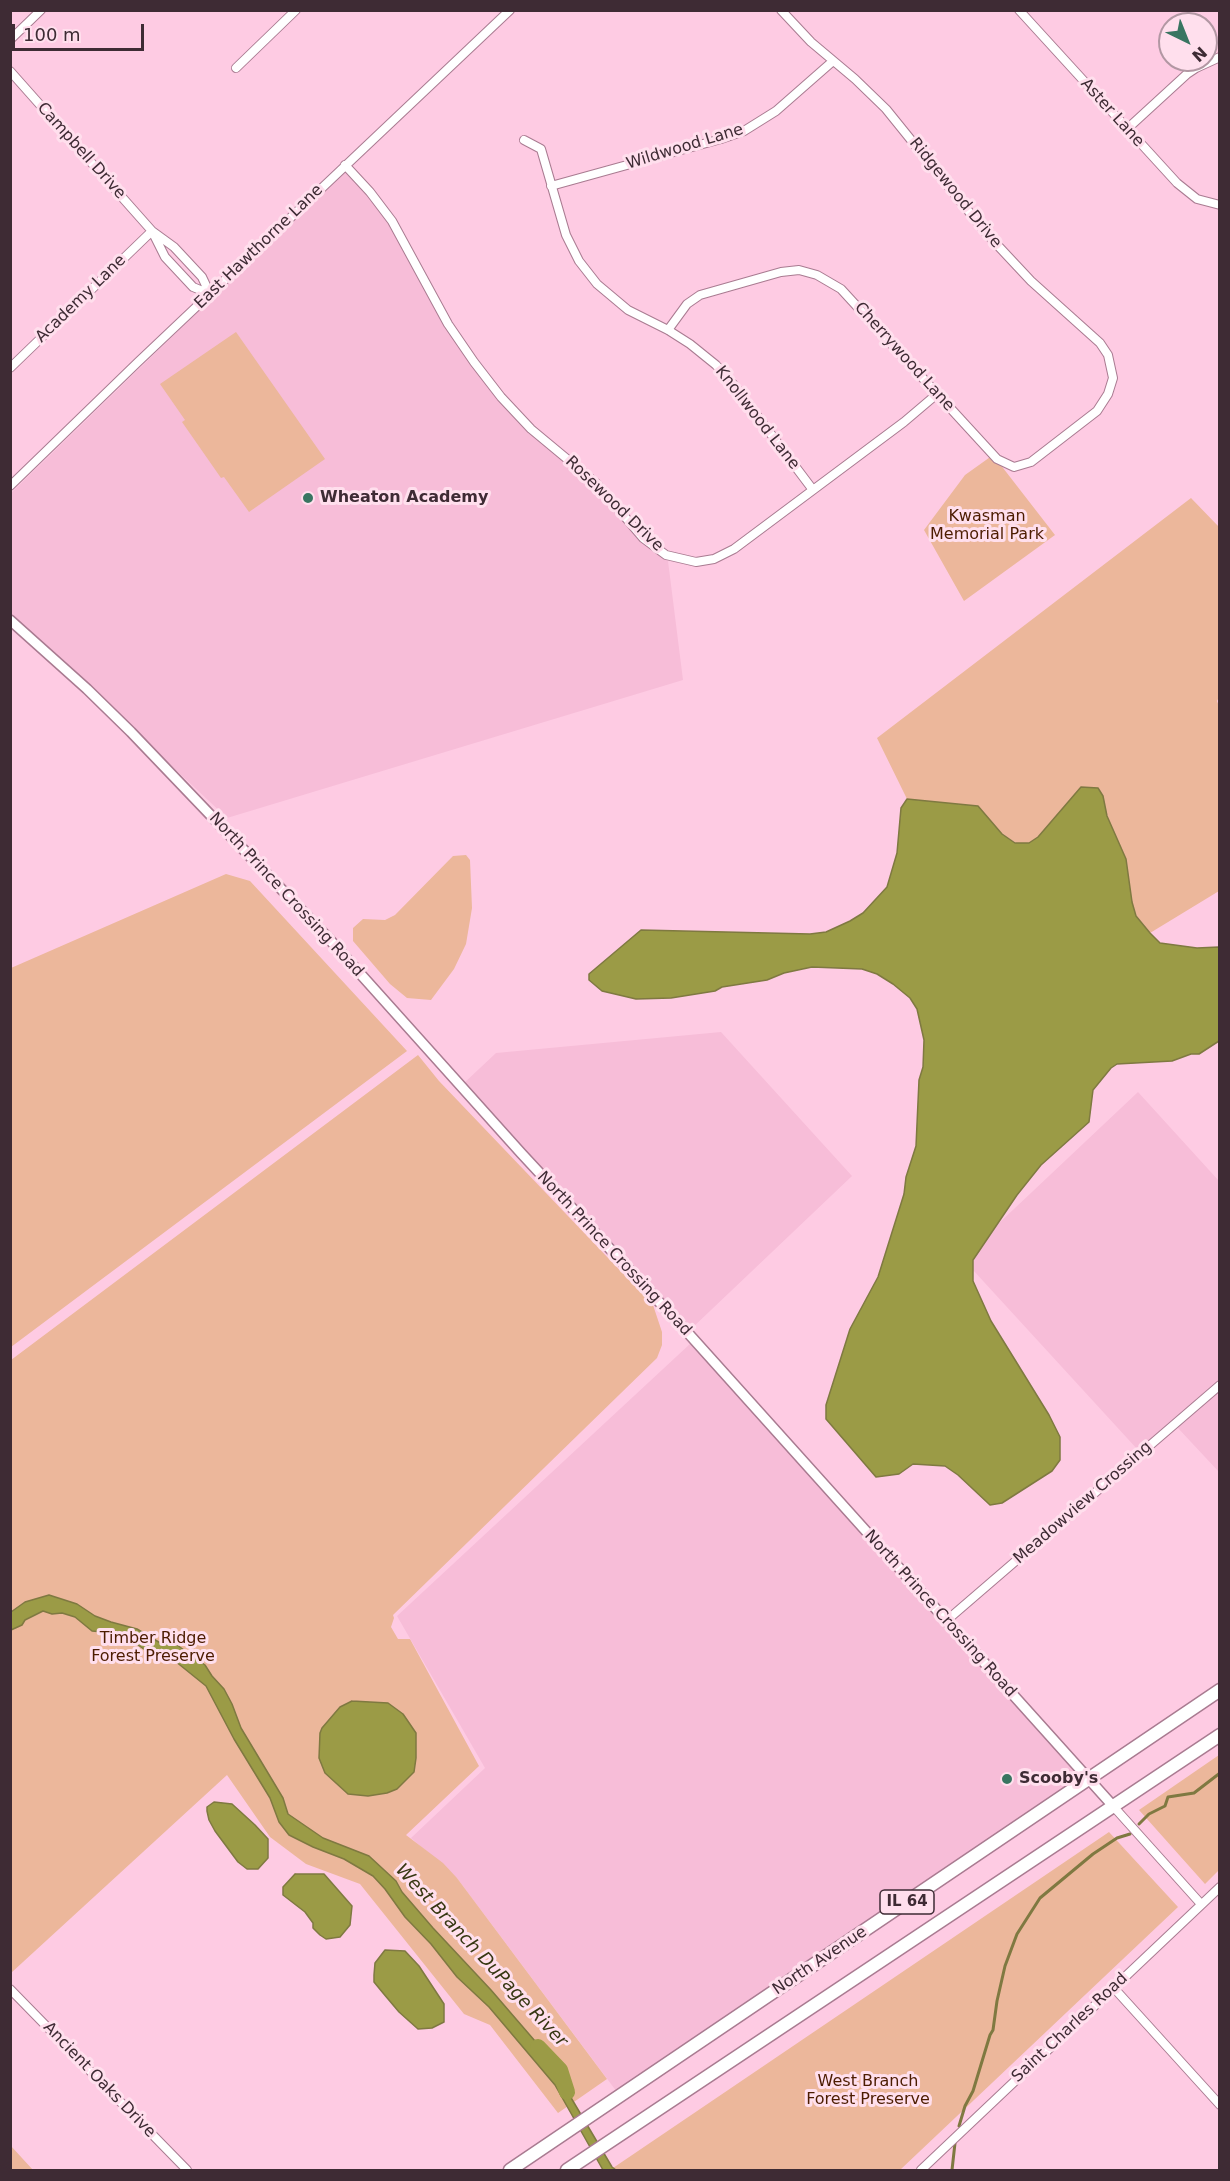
<!DOCTYPE html>
<html>
<head>
<meta charset="utf-8">
<style>
	body { margin:0 }
	#map { position:relative; width:1230px; height:2181px; overflow:hidden; background:#fecbe3; font-family:"DejaVu Sans",sans-serif }
	canvas { display:block }
	.frame { position:absolute; inset:0; border:12px solid #3e2b34; pointer-events:none }
	.north { position:absolute; left:1158px; top:12px; width:60px; height:60px; box-sizing:border-box; background:#ffdfed; border:2px solid #b297a3; border-radius:50%; rotate:137deg; font-size:16px; font-weight:700; line-height:24px; text-align:center; color:#3e2b34 }
	.north::after { content:''; display:block; margin:auto; width:21px; height:27px; background:#397561; clip-path:polygon(50% 0,100% 100%,50% 72%,0 100%) }
	.scale { position:absolute; left:12px; top:24px; width:132px; height:27px; box-sizing:border-box; border:3px solid #3e2b34; border-top:0; padding-left:8px; font-size:18px; line-height:21px; white-space:nowrap; color:#3e2b34; -webkit-text-stroke:4px #ffdfed; paint-order:stroke }
</style>
</head>
<body>
<div id="map">
<canvas width="1230" height="2181"></canvas>
<div class="frame"></div>
<div class="north">N</div>
<div class="scale">100 m</div>
</div>
<script>
const c = document.querySelector('canvas').getContext('2d');
c.lineJoin = 'round';
function fillPath(path, color) { c.fillStyle = color; c.fill(path, 'evenodd'); }
const poly = rows => new Path2D(rows.map(r => 'M' + r).join(''));
function trace(path, color, width, dash) { c.strokeStyle = color; c.lineWidth = width; c.lineCap = dash ? 'butt' : 'round'; c.setLineDash(dash || []); c.stroke(path); }
function drawText(font, color, halo, rows, align = 'center') {
  c.font = font + ' "DejaVu Sans",sans-serif'; c.lineWidth = 6; c.setLineDash([]); c.textBaseline = 'middle'; c.strokeStyle = halo; c.fillStyle = color; for (const [text, x, y, turn = 0] of rows) {
    c.save(); c.translate(x, y); c.rotate((+turn || 0) * Math.PI / 180); c.textAlign = isNaN(turn) ? turn : align; if (halo) c.strokeText(text, 0, 0); c.fillText(text, 0, 0); c.restore();
  }
}
fillPath(poly([
	[344,170,372,198,397,235,469,360,504,407,545,446,578,471,636,534,668,561,683,680,227,818,11,615,10,494],
	[721,1032,852,1176,690,1330,463,1084,496,1053],
	[1138,1092,1219,1181,1219,1379,1138,1450,962,1258],
	[691,1343,1083,1777,617,2092,457,1878,411,1838,485,1768,397,1616],
	[1219,1391,1219,1472,1177,1427]
]), '#f7bdd8');
fillPath(poly([
	[236,332,325,459,249,512,224,477,221,478,182,422,185,420,160,384],
	[993,455,1055,535,964,601,924,530,965,475],
	[1191,498,1219,527,1220,695,1217,701,1220,709,1219,891,1150,933,1136,916,1132,902,1126,859,1107,816,1103,796,1098,788,1081,787,1038,837,1029,843,1016,843,1002,834,978,806,907,799,877,738],
	[466,855,470,860,472,908,466,944,454,969,431,1000,407,998,390,984,353,941,353,928,363,919,385,920,395,915,453,856],
	[226,874,250,881,407,1051,11,1347,11,968],
	[418,1055,439,1081,653,1305,662,1332,662,1345,657,1358,393,1615,394,1618,391,1627,398,1639,410,1639,479,1766,406,1835,443,1863,457,1878,607,2079,558,2113,490,2025,464,2014,360,1884,306,1864,270,1837,227,1775,11,1973,11,1360],
	[1219,1755,1219,1870,1205,1884,1139,1810],
	[1109,1832,1178,1907,900,2170,610,2170],
	[10,2146,11,2146,33,2170,11,2170]
]), '#ecb79b');
const water = poly([
	[1081,787,1098,788,1103,796,1107,816,1126,859,1132,902,1136,916,1150,933,1160,943,1197,948,1219,947,1219,1041,1199,1054,1191,1054,1172,1061,1117,1064,1111,1068,1093,1090,1089,1122,1041,1165,1017,1195,973,1260,973,1281,991,1321,1049,1415,1060,1437,1060,1460,1052,1471,1002,1503,990,1505,958,1475,945,1466,913,1464,899,1474,876,1477,826,1419,826,1405,850,1329,878,1277,904,1194,906,1177,916,1146,919,1080,923,1067,924,1040,917,1009,910,998,893,984,877,974,862,969,812,967,784,973,767,980,722,987,715,991,671,998,636,999,602,991,589,980,589,974,641,930,810,934,826,932,850,921,863,913,887,887,897,853,901,808,907,799,978,806,1002,834,1015,843,1029,843,1038,837,1081,787],
	[49,1595,77,1604,95,1616,111,1622,137,1629,162,1644,177,1645,205,1665,212,1676,224,1689,232,1704,241,1728,283,1798,288,1814,323,1838,369,1856,396,1881,402,1892,433,1928,491,1990,566,2077,570,2096,612,2167,616,2170,603,2170,555,2085,489,2007,457,1977,431,1944,405,1917,385,1889,373,1876,344,1859,313,1847,289,1835,279,1822,270,1798,234,1739,206,1686,170,1657,159,1656,148,1652,131,1640,114,1633,92,1631,75,1617,62,1613,52,1614,43,1611,25,1620,22,1625,11,1630,11,1612,25,1602,49,1595],
	[352,1701,388,1703,403,1714,416,1733,416,1758,414,1772,397,1789,387,1793,368,1796,348,1794,325,1773,319,1758,320,1733,322,1728,340,1707,352,1701],
	[214,1802,232,1804,255,1825,268,1839,268,1858,258,1869,247,1869,238,1862,215,1831,209,1820,207,1811,207,1807,214,1802],
	[295,1874,324,1874,352,1906,350,1925,340,1937,326,1939,320,1935,313,1928,313,1923,305,1912,283,1895,283,1887,295,1874],
	[385,1950,405,1951,419,1966,444,2004,444,2022,432,2028,418,2029,399,2012,383,1993,374,1982,374,1975,375,1963,385,1950]
]);
fillPath(water, '#9b9b46');
trace(water, '#7f7941', 1.5);
trace(poly([
	[1139,1824,1149,1814,1165,1806,1168,1797,1194,1793,1220,1773],
	[959,2126,965,2106,973,2091,990,2035,993,2030,997,2001,1005,1966,1017,1934,1040,1898,1093,1854,1117,1838,1130,1834],
	[952,2170,955,2143]
]), '#7f7941', 3);
trace(poly([
	[538,2047,560,2070,567,2092]
]), '#9b9b46', 16);
const minor = poly([
	[1019,10,1177,183,1197,199,1220,205],
	[10,40,41,10],
	[236,68,296,10],
	[10,71,152,231,174,247,202,277,210,294],
	[1127,129,1187,74,1196,68,1220,57],
	[524,140,541,149,566,235,579,261,597,284,628,310,668,330,690,344,716,365,734,385,813,490],
	[345,165,370,192,392,221,448,324,474,362,501,397,531,429,596,483,643,538,666,555,696,562,714,559,734,549,904,422,937,394],
	[551,186,721,139,744,131,776,111,833,61],
	[153,233,165,257,193,287,210,294],
	[668,330,687,304,700,295,781,272,799,270,817,275,841,289,997,459,1014,467,1031,462,1097,411,1108,394,1113,378,1108,355,1100,343,1031,281,987,234,886,109,855,79,811,42,781,10],
	[10,368,152,231],
	[10,486,138,362,510,10],
	[946,1621,1220,1385],
	[1113,1806,1201,1904],
	[1113,1987,1220,2105],
	[10,1989,187,2170],
	[921,2170,1220,1887]
]);
const tertiary = poly([
	[10,620,87,689,131,732,330,940,521,1153,688,1333,1113,1806]
]);
const primary = poly([
	[510,2170,1220,1690],
	[567,2170,1220,1735]
]);
trace(minor, '#a97b91', 10);
trace(tertiary, '#a97b91', 12);
trace(primary, '#a97b91', 15);
trace(minor, '#fff', 8);
trace(tertiary, '#fff', 9);
trace(primary, '#fff', 12);
for (const [x, y, r, color] of [
	[308,498,6,"#397561"],
	[1007,1779,6,"#397561"]
]) { const dot = new Path2D(); dot.arc(x, y, r, 0, 2 * Math.PI); c.fillStyle = color; c.fill(dot); trace(dot, '#ffdfed', 2); }
for (const [x, y, w] of [
	[907,1902,54]
]) { const box = new Path2D(); box.roundRect(x - w / 2, y - 12, w, 24, 4.5); c.fillStyle = '#ffdfed'; c.fill(box); trace(box, '#3e2b34', 1.5); }
drawText('bold 15px', '#3e2b34', null, [
	["IL 64",907,1902]
]);
drawText('16px', '#3e2b34', '#ffdfed', [
	["Aster Lane",1112,113,48],
	["Wildwood Lane",685,147,-17],
	["Campbell Drive",81,151,48],
	["Ridgewood Drive",955,193,51],
	["East Hawthorne Lane",259,247,-44],
	["Academy Lane",81,299,-44],
	["Cherrywood Lane",904,357,48],
	["Knollwood Lane",757,418,52],
	["Rosewood Drive",614,504,44],
	["North Prince Crossing Road",286,895,47],
	["North Prince Crossing Road",614,1254,47],
	["Meadowview Crossing",1083,1503,-41],
	["North Prince Crossing Road",940,1614,48],
	["North Avenue",820,1961,-34],
	["Saint Charles Road",1070,2028,-43],
	["Ancient Oaks Drive",99,2080,46]
]);
drawText('bold 16px', '#3e2b34', '#ffdfed', [
	["Wheaton Academy",320,498],
	["Scooby's",1019,1779]
], 'left');
drawText('16px', '#4c1c00', '#ffdfed', [
	["Kwasman",987,517],
	["Memorial Park",987,535],
	["Timber Ridge",153,1639],
	["Forest Preserve",153,1657],
	["West Branch",868,2082],
	["Forest Preserve",868,2100]
]);
drawText('italic 18px', '#373712', '#ffdfed', [
	["West Branch DuPage River",481,1956,47]
]);
</script>
</body>
</html>
